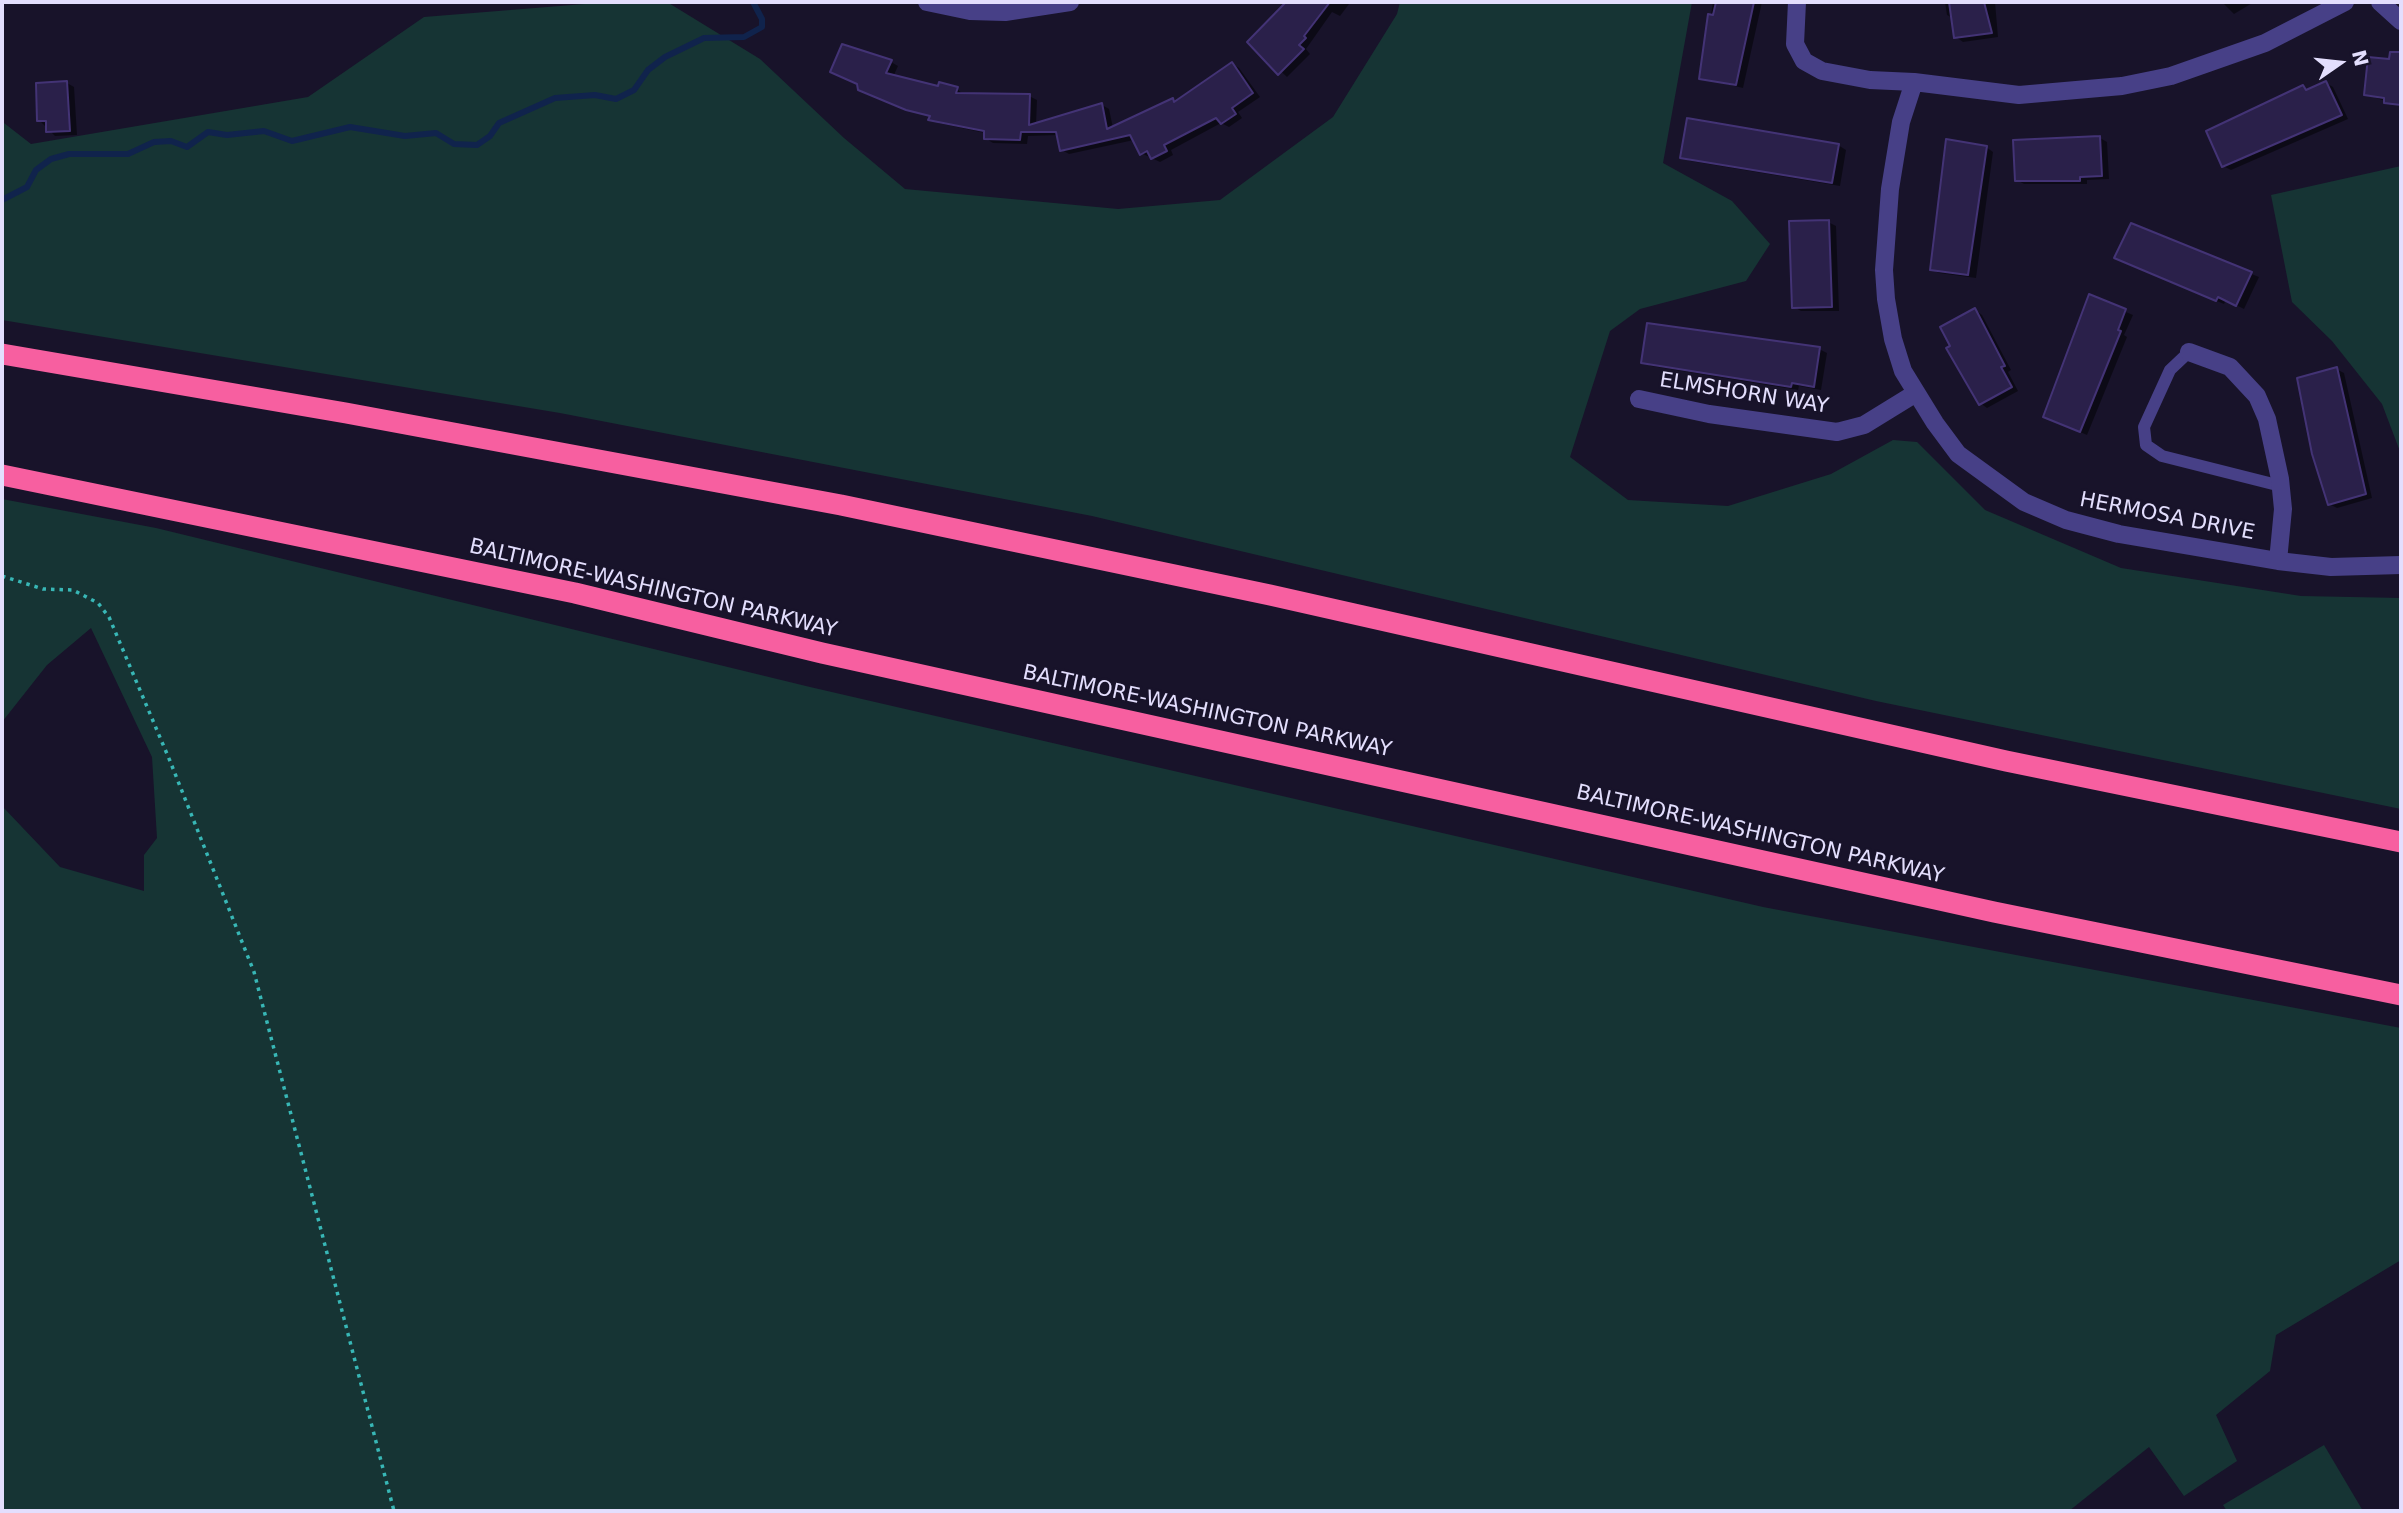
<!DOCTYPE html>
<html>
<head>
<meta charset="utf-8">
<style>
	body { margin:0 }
	#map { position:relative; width:2403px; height:1513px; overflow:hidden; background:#18132a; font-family:"DejaVu Sans",sans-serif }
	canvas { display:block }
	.frame { position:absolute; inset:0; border:4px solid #e3defd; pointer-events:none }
	.north { position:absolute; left:2305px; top:28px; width:70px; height:70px; -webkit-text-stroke:5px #18132a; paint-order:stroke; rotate:76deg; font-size:19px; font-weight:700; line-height:28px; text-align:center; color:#e3defd }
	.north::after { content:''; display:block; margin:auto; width:24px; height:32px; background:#e3defd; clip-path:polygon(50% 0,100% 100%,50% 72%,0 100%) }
</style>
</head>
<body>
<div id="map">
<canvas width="2403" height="1513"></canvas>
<div class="frame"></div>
<div class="north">N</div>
</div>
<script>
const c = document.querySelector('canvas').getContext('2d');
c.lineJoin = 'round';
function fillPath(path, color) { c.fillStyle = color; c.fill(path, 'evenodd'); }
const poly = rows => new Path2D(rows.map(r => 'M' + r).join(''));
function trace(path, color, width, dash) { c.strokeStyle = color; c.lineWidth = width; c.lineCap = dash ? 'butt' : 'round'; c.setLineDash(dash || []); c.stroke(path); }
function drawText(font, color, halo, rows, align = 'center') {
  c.font = font + ' "DejaVu Sans",sans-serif'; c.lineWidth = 5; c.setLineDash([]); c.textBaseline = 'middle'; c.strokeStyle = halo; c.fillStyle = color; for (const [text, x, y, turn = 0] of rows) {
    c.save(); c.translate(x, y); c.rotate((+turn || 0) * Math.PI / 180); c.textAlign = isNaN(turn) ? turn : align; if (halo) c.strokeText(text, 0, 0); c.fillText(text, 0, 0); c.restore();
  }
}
fillPath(poly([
	[609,2,667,2,760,59,844,138,905,189,1118,209,1220,200,1333,117,1397,14,1400,2,1692,2,1663,163,1732,201,1770,244,1746,281,1640,309,1610,331,1570,457,1628,500,1728,506,1831,474,1893,440,1917,442,1985,510,2121,568,2301,596,2401,598,2401,809,1876,701,1092,516,560,413,2,320,2,115,4,123,31,144,308,97,424,17],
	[2401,166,2401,454,2382,404,2332,341,2292,302,2271,195],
	[2,499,156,528,810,687,1763,907,2401,1028,2401,1260,2276,1335,2270,1371,2216,1415,2237,1461,2184,1496,2149,1447,2069,1511,2,1511,2,806,60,867,144,891,144,855,157,838,152,757,91,628,47,665,2,722],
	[2324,1445,2363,1511,2227,1511,2223,1505]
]), '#163434');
fillPath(poly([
	[1289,2,1349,4,1340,16,1332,12,1306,49,1310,54,1287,77,1250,42],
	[1713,2,1762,2,1743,88,1701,78],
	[1945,2,1995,2,1998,37,1963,42,1956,37,1953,18,1947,15],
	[2222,2,2254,2,2234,14],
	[2370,59,2401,64,2401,107,2366,94],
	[891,62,898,66,893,77,939,88,957,89,964,95,1029,96,1037,100,1036,125,1102,105,1109,109,1113,128,1173,100,1176,102,1232,64,1239,68,1260,97,1238,112,1242,118,1229,127,1221,123,1171,150,1173,155,1160,162,1141,153,1134,140,1069,154,1062,150,1059,135,1028,136,1027,144,993,143,985,138,985,133,938,123,931,117,868,93],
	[67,83,74,87,77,135,55,136,39,120],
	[2326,83,2333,87,2348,119,2231,170,2223,166,2303,87,2309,90],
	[2100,138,2107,142,2109,179,2087,180,2087,184,2024,184,2017,180],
	[1838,145,1846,150,1840,186,1690,161,1682,157],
	[1986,147,1993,152,1976,278,1939,273,1931,269],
	[1828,222,1836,226,1839,311,1801,311,1794,307],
	[2132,226,2259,277,2244,309,2226,300,2224,304,2124,262],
	[2090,297,2133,315,2124,335,2127,337,2087,435,2045,417],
	[1975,310,1982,315,2011,370,2008,372,2018,391,1987,408,1980,403],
	[1819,349,1827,353,1821,390,1799,386,1798,390,1651,366,1643,362],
	[2336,369,2344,373,2372,498,2337,508,2329,504]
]), '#0007');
trace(poly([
	[2,200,27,187,36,170,51,159,69,154,128,154,154,142,171,141,187,147,208,132,227,135,264,131,292,141,350,127,405,136,436,133,454,144,477,145,490,136,499,123,555,98,595,95,616,99,634,90,648,70,665,57,704,38,744,37,762,27,762,19,753,2]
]), '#10234c', 6);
const building = poly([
	[1286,2,1330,2,1304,36,1306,38,1299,45,1304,49,1278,75,1247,42,1286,2],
	[1716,2,1754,2,1736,85,1699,79,1708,14,1713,15,1716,2],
	[1949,2,1984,2,1992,33,1954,38,1949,2],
	[842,44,892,60,886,73,938,86,939,82,958,87,956,93,1030,94,1029,125,1102,103,1107,129,1173,98,1174,102,1232,62,1253,93,1232,108,1236,114,1221,124,1216,118,1164,145,1167,151,1151,159,1147,151,1140,155,1130,135,1060,151,1056,132,1021,132,1020,140,984,139,984,131,928,120,930,116,906,110,858,90,857,84,830,72,842,44],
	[2390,52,2401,52,2401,105,2384,103,2384,98,2364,95,2368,57,2389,59,2390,52],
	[67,81,70,131,46,132,46,121,37,121,36,83,67,81],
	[2326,81,2342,115,2222,167,2206,131,2303,85,2306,90,2326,81],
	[1687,118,1839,144,1832,183,1680,158,1687,118],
	[2100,136,2102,176,2080,177,2080,181,2015,181,2013,140,2100,136],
	[1946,139,1987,146,1968,275,1930,270,1946,139],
	[1829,220,1832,307,1792,308,1789,221,1829,220],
	[2131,223,2252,272,2236,306,2218,297,2216,301,2114,258,2131,223],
	[2089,294,2126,309,2118,330,2121,331,2080,432,2043,417,2089,294],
	[1975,308,2005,366,2001,367,2012,387,1979,405,1946,348,1950,346,1940,327,1975,308],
	[1647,323,1820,347,1814,387,1792,383,1791,387,1641,363,1647,323],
	[2337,367,2366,494,2328,505,2312,454,2297,378,2337,367]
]);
fillPath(building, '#2a204a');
trace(building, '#433375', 2);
trace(poly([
	[2,576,43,589,73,590,98,603,109,617,170,761,254,972,394,1511]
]), '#38b7b6', 3.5, [3.5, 5]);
trace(poly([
	[2189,352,2170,370,2144,427,2146,445,2162,456,2281,486]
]), '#474087', 12);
trace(poly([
	[927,2,970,11,1005,12,1070,2],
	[1797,2,1795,44,1804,61,1822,71,1870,80,1914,82,2019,95,2122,86,2171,76,2265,43,2345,2],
	[2380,2,2401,21],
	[1914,82,1901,122,1890,189,1884,270,1886,299,1893,339,1903,371,1935,423,1958,454,2024,502,2066,520,2119,534,2278,561,2331,567,2401,565],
	[2189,352,2230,367,2257,396,2267,419,2280,479,2283,509,2278,561],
	[1639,399,1709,414,1837,432,1864,425,1916,393]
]), '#474087', 18);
trace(poly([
	[2,354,346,413,841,505,1270,595,2006,761,2401,842],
	[2,475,575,593,822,653,1994,912,2401,995]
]), '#f75fa0', 21);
drawText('21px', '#e3defd', '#18132a', [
	["ELMSHORN WAY",1744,394,9],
	["HERMOSA DRIVE",2167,517,11],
	["BALTIMORE-WASHINGTON PARKWAY",653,589,13],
	["BALTIMORE-WASHINGTON PARKWAY",1207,712,12],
	["BALTIMORE-WASHINGTON PARKWAY",1760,835,13]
]);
</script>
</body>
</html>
